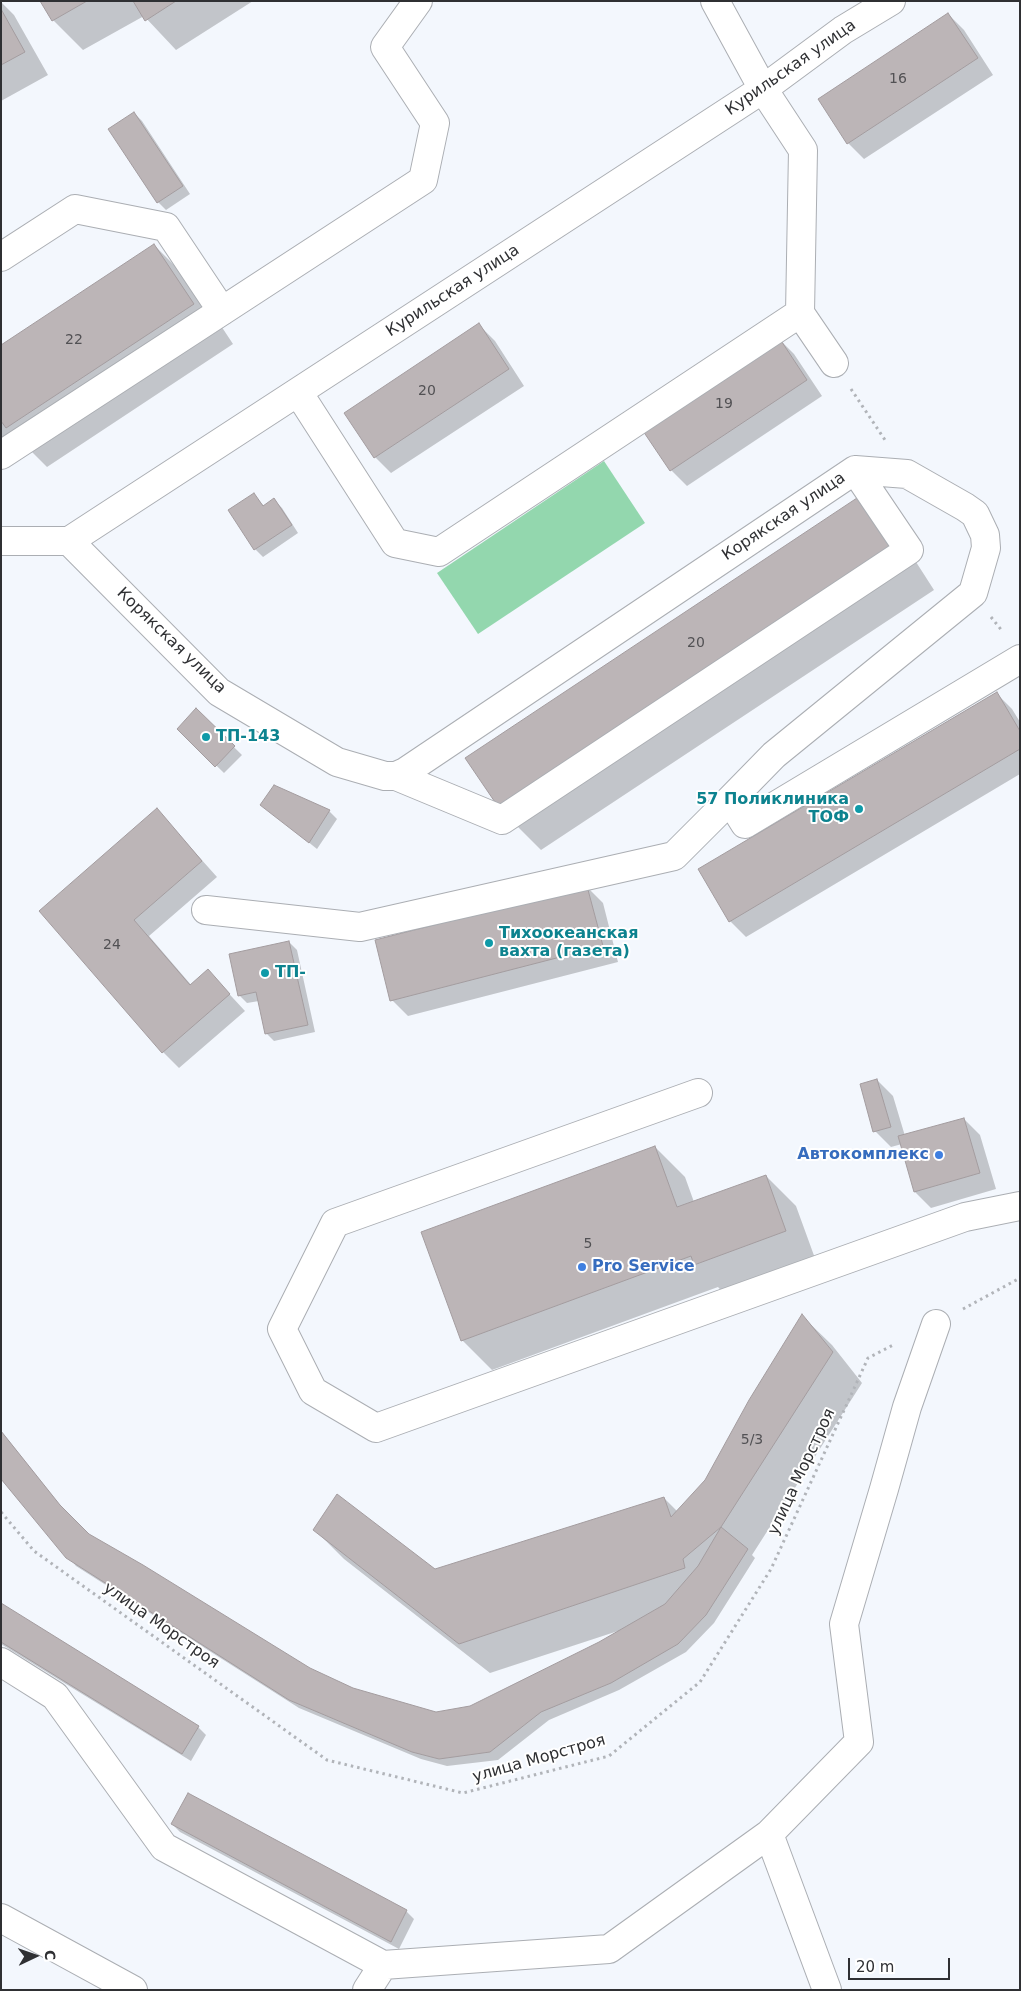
<!DOCTYPE html>
<html>
<head>
<meta charset="utf-8">
<style>
	body { margin:0 }
	#map { position:relative; width:1021px; height:1991px; overflow:hidden; background:#f3f7fd; font-family:"DejaVu Sans",sans-serif }
	canvas { display:block }
	.frame { position:absolute; inset:0; border:2px solid #2f3033; pointer-events:none }
	.north { position:absolute; left:10px; top:1931px; width:50px; height:50px; -webkit-text-stroke:4px #fff; paint-order:stroke; rotate:87deg; font-size:14px; font-weight:700; line-height:20px; text-align:center; color:#2f3033 }
	.north::after { content:''; display:block; margin:auto; width:18px; height:22px; background:#2f3033; clip-path:polygon(50% 0,100% 100%,50% 72%,0 100%) }
	.scale { position:absolute; left:848px; top:1958px; width:102px; height:22px; box-sizing:border-box; border:2px solid #2f3033; border-top:0; padding-left:6px; font-size:15px; line-height:18px; white-space:nowrap; color:#2f3033; -webkit-text-stroke:4px #fff; paint-order:stroke }
</style>
</head>
<body>
<div id="map">
<canvas width="1021" height="1991"></canvas>
<div class="frame"></div>
<div class="north">С</div>
<div class="scale">20 m</div>
</div>
<script>
const c = document.querySelector('canvas').getContext('2d');
c.lineJoin = 'round';
function fillPath(path, color) { c.fillStyle = color; c.fill(path, 'evenodd'); }
const poly = rows => new Path2D(rows.map(r => 'M' + r).join(''));
function trace(path, color, width, dash) { c.strokeStyle = color; c.lineWidth = width; c.lineCap = dash ? 'butt' : 'round'; c.setLineDash(dash || []); c.stroke(path); }
function drawText(font, color, halo, rows, align = 'center') {
  c.font = font + ' "DejaVu Sans",sans-serif'; c.lineWidth = 4; c.setLineDash([]); c.textBaseline = 'middle'; c.strokeStyle = halo; c.fillStyle = color; for (const [text, x, y, turn = 0] of rows) {
    c.save(); c.translate(x, y); c.rotate((+turn || 0) * Math.PI / 180); c.textAlign = isNaN(turn) ? turn : align; if (halo) c.strokeText(text, 0, 0); c.fillText(text, 0, 0); c.restore();
  }
}
fillPath(poly([
	[604,461,645,523,478,634,437,573]
]), '#93d7ae');
fillPath(poly([
	[42,1,253,1,176,50,144,16,83,50,53,20],
	[1,2,14,15,48,75,1,101],
	[948,14,964,30,993,75,864,159,848,143,819,99],
	[134,113,142,121,190,194,166,210,158,202],
	[154,245,194,285,233,344,47,467,28,448,1,466,1,347],
	[479,325,495,341,524,386,391,473,375,457,346,413],
	[778,338,794,354,822,396,687,486,671,470],
	[254,495,264,506,274,500,282,508,298,533,263,557,255,549],
	[900,537,934,590,541,850,501,810],
	[996,693,1012,709,1020,722,1020,774,746,937,730,921],
	[196,710,242,755,224,773,179,729],
	[262,805,329,811,337,819,317,849],
	[157,810,217,877,149,936,192,986,208,971,245,1011,179,1068,163,1052,40,911],
	[587,887,603,903,618,962,408,1016,392,1000],
	[289,942,297,950,315,1032,274,1041,266,1033,259,1001,247,1003,239,995],
	[877,1080,893,1096,905,1136,964,1119,980,1135,996,1189,931,1208,915,1192,902,1144,891,1147,875,1131],
	[655,1147,685,1177,694,1202,766,1176,796,1206,816,1261,725,1295,718,1287,492,1370,462,1340],
	[802,1316,832,1345,862,1383,752,1555,755,1558,714,1623,686,1652,619,1690,549,1720,498,1760,447,1766,421,1759,299,1708,76,1566,1,1477,1,1431,67,1514,88,1535,309,1669,353,1689,436,1713,470,1707,599,1643,618,1631,490,1673,344,1559,314,1529,435,1571,664,1498,678,1512,706,1481],
	[1,1605,198,1727,206,1735,191,1761,1,1644],
	[188,1794,407,1912,414,1919,399,1949,180,1832,172,1824]
]), '#0003');
const building = poly([
	[40,1,87,1,52,21,40,1],
	[133,1,176,1,145,21,133,1],
	[1,9,25,52,1,65,1,9],
	[948,13,978,58,847,144,818,99,948,13],
	[134,112,183,186,157,203,108,129,134,112],
	[154,244,194,304,6,428,1,421,1,345,154,244],
	[479,323,509,369,374,458,344,413,479,323],
	[778,336,807,380,670,471,641,428,778,336],
	[254,493,263,506,274,498,292,525,254,550,228,510,254,493],
	[860,496,895,550,501,811,465,758,860,496],
	[997,692,1020,731,1020,749,729,922,698,869,997,692],
	[196,708,235,746,215,767,177,729,196,708],
	[274,785,330,810,309,843,260,805,274,785],
	[157,808,202,861,134,920,190,985,208,969,230,994,162,1053,39,911,157,808],
	[587,886,603,946,390,1001,375,940,587,886],
	[289,941,308,1025,265,1034,256,992,238,996,229,954,289,941],
	[877,1079,891,1127,873,1132,860,1084,877,1079],
	[964,1118,980,1173,914,1192,898,1136,964,1118],
	[655,1146,677,1207,766,1175,786,1231,694,1265,691,1256,461,1341,421,1232,655,1146],
	[802,1314,833,1352,721,1527,683,1559,685,1568,459,1644,313,1530,337,1494,435,1569,664,1497,671,1517,705,1480,749,1400,802,1314],
	[1,1431,60,1505,89,1534,143,1565,310,1668,353,1688,436,1712,470,1706,599,1642,665,1604,698,1566,721,1527,748,1549,706,1615,678,1644,611,1683,541,1712,490,1752,439,1759,412,1752,289,1700,66,1558,1,1479,1,1431],
	[1,1603,199,1726,182,1754,1,1642,1,1603],
	[188,1793,407,1910,391,1942,171,1824,188,1793]
]);
fillPath(building, '#bcb5b7');
trace(building, '#a39c9f', 1);
const minor = poly([
	[715,1,763,89,803,150,800,313,834,363],
	[1,257,75,209,166,227,222,311],
	[298,392,395,543,439,552,800,313],
	[1,455,423,180,435,123,385,47,418,1],
	[1,541,69,541,763,89,843,30,891,1],
	[69,541,219,692,337,762,385,776,396,776,405,772,855,470,907,474,965,507,975,514,985,535,986,548,973,593,774,755,730,800,745,824,1020,659],
	[396,776,502,820,909,550,855,470],
	[206,910,360,927,674,856,730,800],
	[698,1093,335,1223,282,1329,313,1391,376,1428,965,1217,1020,1206],
	[1,1662,55,1696,164,1847,383,1965,367,1990],
	[769,1834,827,1990],
	[1,1918,133,1990],
	[383,1965,609,1949,769,1834,859,1742,844,1624,884,1489,907,1407,936,1324]
]);
trace(minor, '#abaeb3', 30);
trace(poly([
	[851,389,885,440],
	[991,617,1003,632],
	[963,1309,1020,1278],
	[1,1512,34,1551,327,1760,463,1793,609,1756,700,1682,771,1569,868,1358,895,1344]
]), '#b1b4b9', 3, [2.5, 4]);
trace(minor, '#fff', 28);
for (const [x, y, r, color] of [
	[206,737,5,"#0f9aa8"],
	[859,809,5,"#0f9aa8"],
	[489,943,5,"#0f9aa8"],
	[265,973,5,"#0f9aa8"],
	[939,1155,5,"#3f7fe0"],
	[582,1267,5,"#3f7fe0"]
]) { const dot = new Path2D(); dot.arc(x, y, r, 0, 2 * Math.PI); c.fillStyle = color; c.fill(dot); trace(dot, '#fff', 2); }
drawText('14px', '#525154', null, [
	["16",898,79],
	["22",74,340],
	["20",427,391],
	["19",724,404],
	["20",696,643],
	["24",112,945],
	["5",588,1244],
	["5/3",752,1440]
]);
drawText('16px', '#2f3033', '#fff', [
	["Курильская улица",791,68,-35],
	["Курильская улица",453,291,-33],
	["Корякская улица",784,517,-34],
	["Корякская улица",171,641,44],
	["улица Морстроя",802,1472,-65],
	["улица Морстроя",161,1626,35],
	["улица Морстроя",539,1759,-16]
]);
drawText('bold 16px', '#0d838f', '#fff', [
	["ТП-143",216,737],
	["57 Поликлиника",849,800,"right"],
	["ТОФ",849,818,"right"],
	["Тихоокеанская",499,934],
	["вахта (газета)",499,952],
	["ТП-",275,973]
], 'left');
drawText('bold 16px', '#366cbe', '#fff', [
	["Автокомплекс",929,1155],
	["Pro Service",592,1267,"left"]
], 'right');
</script>
</body>
</html>
